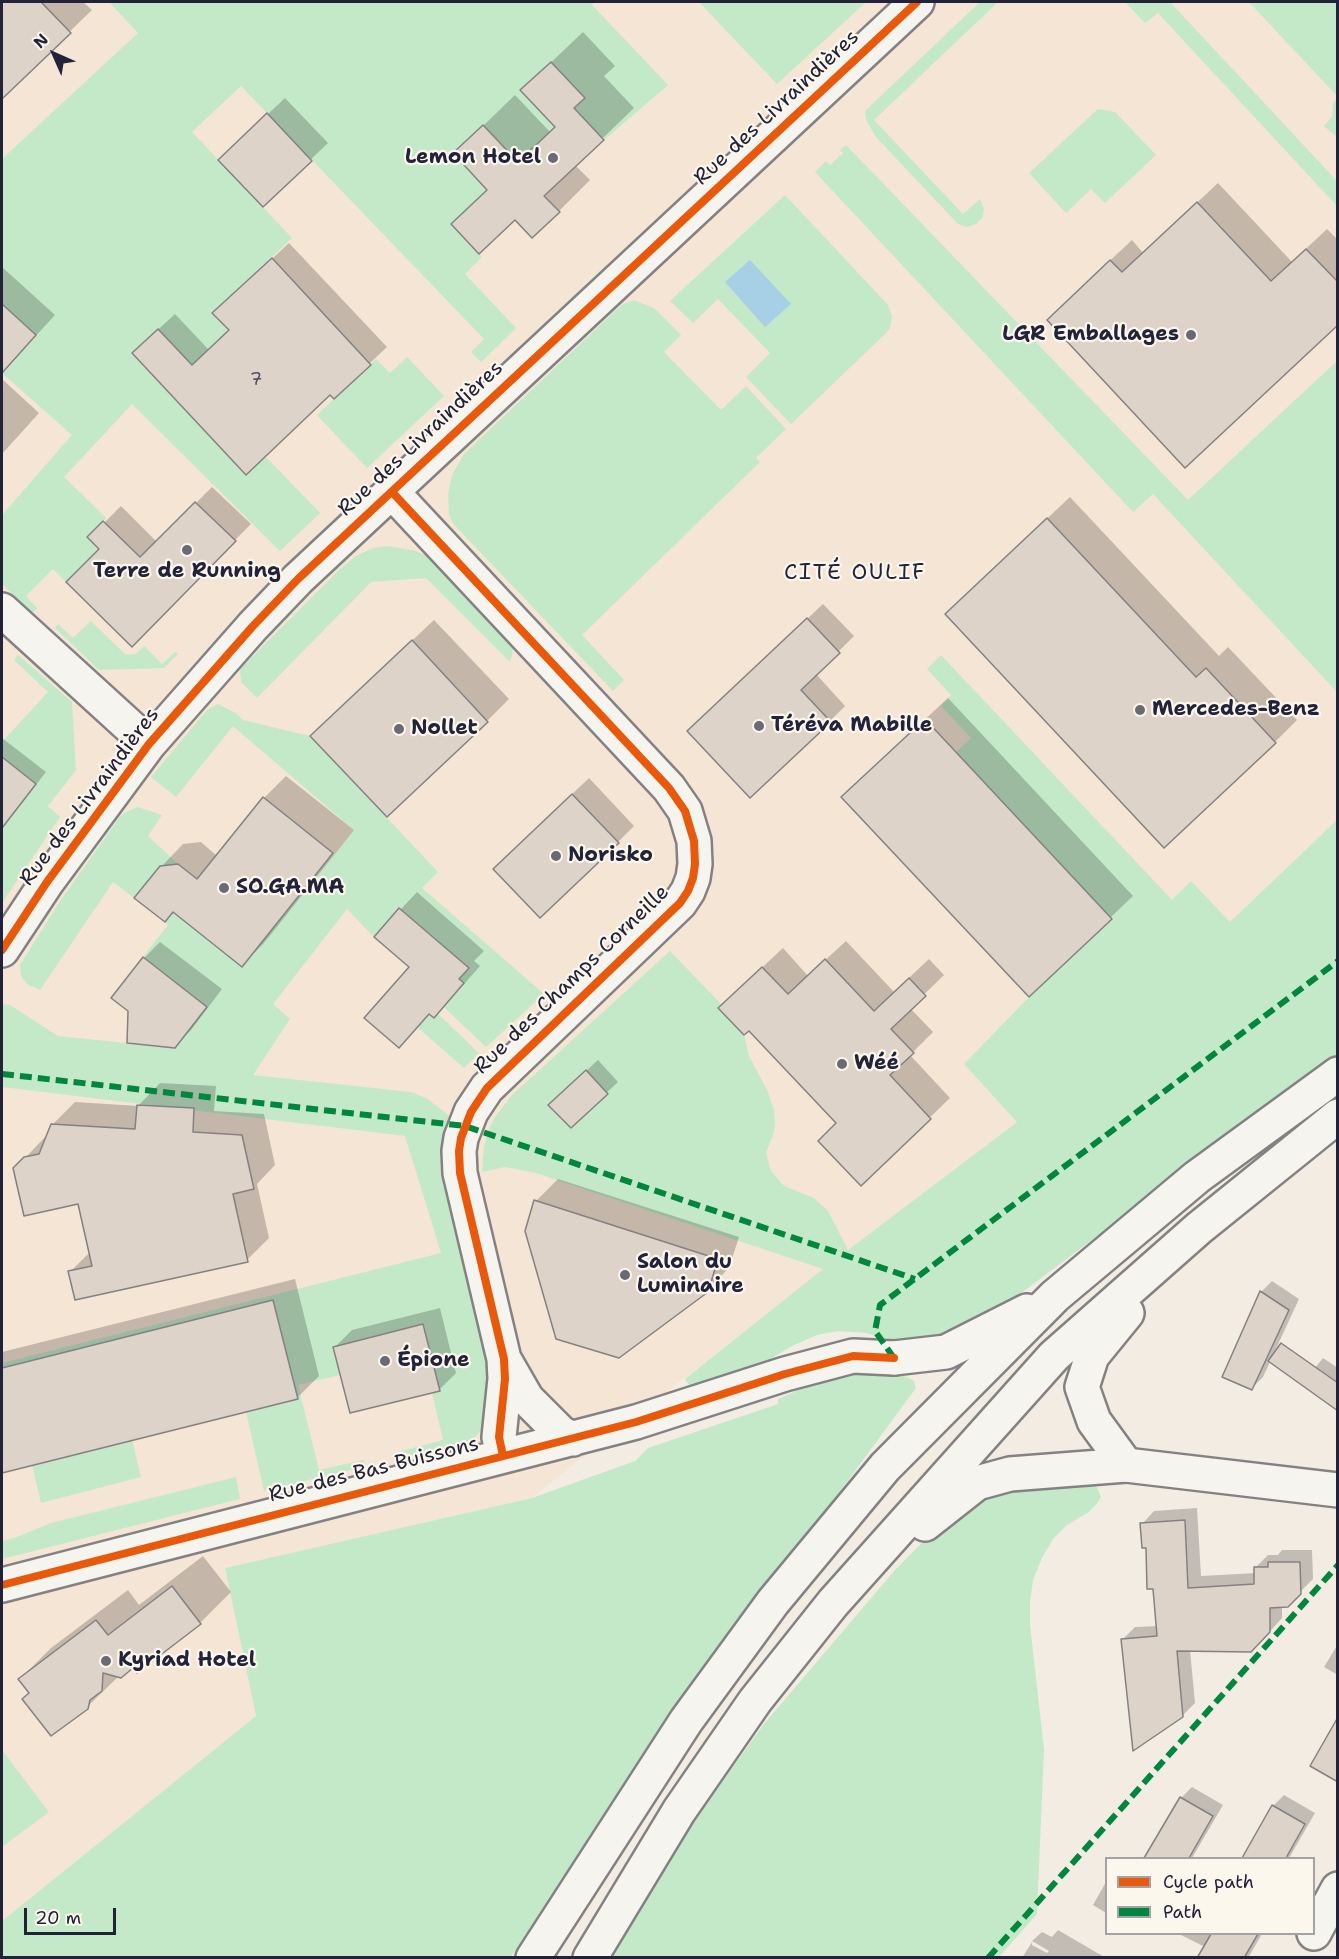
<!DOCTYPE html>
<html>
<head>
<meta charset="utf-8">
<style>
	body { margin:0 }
	#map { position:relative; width:1339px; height:1959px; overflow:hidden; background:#f3ece2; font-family:"Shantell Sans",sans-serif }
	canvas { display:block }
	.frame { position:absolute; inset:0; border:3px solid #22223b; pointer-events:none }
	.legend { position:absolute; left:1105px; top:1857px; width:210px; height:78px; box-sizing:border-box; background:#fbf7ec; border:2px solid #a4a2a5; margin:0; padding:8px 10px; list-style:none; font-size:18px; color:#22223b }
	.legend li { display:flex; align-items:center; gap:12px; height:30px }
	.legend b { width:30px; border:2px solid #a4a2a5 }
	.north { position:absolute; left:24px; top:24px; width:60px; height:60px; -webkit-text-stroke:4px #fbf7ec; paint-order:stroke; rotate:315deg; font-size:16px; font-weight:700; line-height:24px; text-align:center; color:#22223b }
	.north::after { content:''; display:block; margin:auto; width:21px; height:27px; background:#22223b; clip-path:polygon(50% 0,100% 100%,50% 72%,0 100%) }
	.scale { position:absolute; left:24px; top:1908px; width:92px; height:27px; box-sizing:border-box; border:3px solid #22223b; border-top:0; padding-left:8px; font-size:18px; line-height:21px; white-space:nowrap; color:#22223b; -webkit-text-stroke:4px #fbf7ec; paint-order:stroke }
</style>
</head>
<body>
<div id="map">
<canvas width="1339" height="1959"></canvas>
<div class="frame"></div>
<ul class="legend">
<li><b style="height:8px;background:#e8590c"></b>Cycle path</li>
<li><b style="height:8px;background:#00873e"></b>Path</li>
</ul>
<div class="north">N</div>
<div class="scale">20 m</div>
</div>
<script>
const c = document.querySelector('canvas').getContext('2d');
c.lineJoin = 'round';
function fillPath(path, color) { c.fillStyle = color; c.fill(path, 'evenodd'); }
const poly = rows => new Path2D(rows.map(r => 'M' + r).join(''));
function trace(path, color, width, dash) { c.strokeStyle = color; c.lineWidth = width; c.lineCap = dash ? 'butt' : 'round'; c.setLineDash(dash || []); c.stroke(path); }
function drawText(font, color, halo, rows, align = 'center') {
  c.font = font + ' "Shantell Sans",sans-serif'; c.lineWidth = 4.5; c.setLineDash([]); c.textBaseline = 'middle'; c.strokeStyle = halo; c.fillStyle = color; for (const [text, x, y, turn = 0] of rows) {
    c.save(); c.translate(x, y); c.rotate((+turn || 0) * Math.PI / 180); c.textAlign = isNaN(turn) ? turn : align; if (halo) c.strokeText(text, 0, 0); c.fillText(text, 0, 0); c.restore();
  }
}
fillPath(poly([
	[2,2,1337,2,1337,879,848,1250,531,1498,225,1568,256,1716,2,1921]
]), '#f5e5d4');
fillPath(poly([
	[109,2,594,2,592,5,668,85,604,140,574,108,584,98,551,62,521,90,555,127,518,162,483,125,453,153,487,190,451,224,482,257,465,274,516,328,481,362,471,352,484,339,241,86,192,132,292,238,213,313,229,330,192,365,158,329,132,353,245,475,265,456,320,513,280,551,132,404,64,477,106,518,88,537,99,549,66,582,53,569,26,596,37,608,32,613,2,584,2,515,72,435,2,373,36,335,2,304,2,159,138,33],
	[699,2,866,2,777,84],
	[980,2,998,2,874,120,963,214,980,199,984,209,983,217,976,224,967,227,958,224,876,137,866,120,865,111],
	[1125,2,1170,2,1337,181,1337,206,1158,13,1145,23],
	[1249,2,1337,2,1337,96],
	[1337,99,1337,137,1324,126,1332,117,1333,103],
	[1098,109,1115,112,1156,155,1105,203,1091,189,1066,213,1029,173],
	[846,145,1188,500,1337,361,1337,692,1153,494,1133,512,815,172,826,161,830,165,843,153,840,150],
	[785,195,888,305,892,316,890,328,886,333,791,424,746,377,770,353,718,299,693,323,670,301],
	[634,300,654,308,681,335,664,352,721,410,746,386,786,429,756,458,760,462,582,635,624,680,613,691,461,532,452,522,449,514,448,494,452,475,464,454,615,311,622,305],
	[407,357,444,396,367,468,317,415,376,359,390,373],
	[389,546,416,551,428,557,439,565,514,646,510,662,426,578,371,582,257,698,241,682,240,669,340,569,356,556,373,548],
	[91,621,126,655,136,654,144,646,162,664,175,652,178,654,164,668,99,670,55,628,58,624,73,638],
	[18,655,72,702,76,770,48,806,60,817,2,903,2,828,36,784,2,757,2,742,48,692,14,660],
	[941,655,1172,900,1191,881,1230,922,1337,820,1337,1056,988,1318,958,1337,903,1343,866,1333,838,1331,817,1335,792,1346,759,1366,691,1387,685,1380,686,1378,823,1269,536,1173,505,1167,482,1172,484,1146,489,1129,495,1117,511,1096,670,951,722,1005,719,1008,744,1035,749,1056,767,1090,774,1110,775,1125,773,1135,766,1152,771,1171,784,1186,814,1198,828,1211,848,1250,1017,1122,964,1064,1029,997,1112,919,956,752,971,738,941,706,951,695,927,669],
	[218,704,236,713,243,720,310,736,438,872,422,888,544,994,486,1047,444,1007,464,984,459,979,468,968,399,908,374,937,347,909,273,1004,290,1019,253,1075,411,1092,426,1098,451,1117,446,1139,445,1184,491,1373,484,1426,476,1436,466,1446,450,1455,402,1467,398,1452,443,1440,432,1393,423,1324,334,1346,340,1375,298,1385,319,1470,364,1460,366,1466,264,1491,246,1412,298,1399,273,1301,2,1368,2,1363,441,1253,405,1136,2,1087,2,1004,10,1005,58,1036,175,1048,207,1007,143,957,168,925,165,922,173,912,242,967,354,830,233,726,176,797,151,777,207,710],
	[138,807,162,815,148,836,178,864,160,866,134,898,113,882,40,990,27,984,21,976,20,965,58,904,119,818,124,813],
	[429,1013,434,1018,438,1014,479,1053,464,1068,417,1027],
	[858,1371,894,1373,907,1377,914,1381,916,1388,693,1691,511,1957,2,1958,2,1921,256,1716,225,1568,532,1498,635,1461,648,1448,778,1404,778,1399,819,1381],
	[132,1440,141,1477,41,1503,32,1465],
	[236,1477,240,1499,2,1559,2,1541,17,1537,51,1523],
	[1094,1480,1101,1497,1098,1502,1089,1512,1067,1525,1053,1539,1042,1558,1033,1580,1030,1602,1030,1625,1044,1749,1037,1914,999,1957,605,1958,661,1866,764,1724,895,1570,951,1514,994,1486],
	[2,1750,49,1812,2,1847]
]), '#c4e9c9');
fillPath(poly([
	[750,260,791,304,765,327,725,282]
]), '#a7cfe5');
fillPath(poly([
	[2,2,83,2,92,10,2,97],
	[583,32,615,66,604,76,634,108,575,165,590,180,559,211,488,189,455,153,515,95,550,132,556,126,522,90],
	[285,98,328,143,263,205,237,143],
	[1218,183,1292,262,1327,229,1338,240,1338,323,1069,299,1132,240,1143,253],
	[289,243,387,347,334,397,330,393,246,473,150,337,175,314,209,350,230,330,231,297],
	[2,267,55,315,2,373],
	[2,379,39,413,2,454],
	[212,487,251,524,132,644,101,549,90,537,121,506,157,542],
	[1070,497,1219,656,1228,647,1297,720,1275,742,969,592],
	[823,604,854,636,816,674,845,706,830,721,705,715],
	[434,620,509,699,487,721,334,714],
	[948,698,1133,896,1029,995,865,775],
	[2,738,46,772,2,829],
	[286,776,354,830,264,943,242,965,174,911,161,867,183,844,201,842,217,856,264,798],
	[589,778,634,826,618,842,511,852],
	[417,892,484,951,474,961,480,966,451,999,434,1016,430,1013,399,1046,411,967,376,936],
	[846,941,894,992,929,959,944,975,910,1008,933,1032,910,1055,950,1098,861,1184,838,1123,740,988,783,948,808,976],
	[160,942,222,989,191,1030,174,1047,129,1011,144,958],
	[598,1060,618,1082,571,1126,561,1094],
	[160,1083,216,1086,214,1111,264,1114,275,1165,257,1184,269,1238,247,1260,70,1272,90,1252,79,1202,25,1158,47,1135,52,1125,75,1102,138,1106],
	[558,1179,739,1237,729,1268,707,1290,536,1201],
	[295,1279,319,1376,297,1398,2,1472,2,1352],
	[1272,1281,1299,1299,1263,1377,1252,1388,1261,1292],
	[440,1308,456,1373,439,1390,335,1347,352,1330],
	[1323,1358,1338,1368,1338,1410,1301,1385],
	[1197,1508,1201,1576,1256,1573,1256,1567,1268,1555,1278,1555,1282,1550,1312,1550,1313,1579,1287,1605,1282,1606,1282,1618,1265,1637,1190,1650,1195,1703,1182,1716,1122,1640,1135,1627,1158,1626,1154,1587,1142,1524,1154,1511],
	[203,1556,231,1592,200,1623,119,1676,87,1707,30,1692,20,1679,51,1648,128,1590,139,1605],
	[1338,1644,1338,1675,1324,1667],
	[1192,1787,1223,1805,1192,1858,1145,1858,1181,1798],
	[1284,1795,1315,1813,1289,1858,1243,1858,1273,1806],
	[1106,1882,1106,1913,1093,1905],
	[1058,1930,1106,1958,1022,1958,1032,1942,1032,1945,1047,1953,1049,1951,1032,1941,1042,1932,1052,1937],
	[1179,1934,1262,1934,1248,1958,1199,1958,1205,1947]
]), '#0003');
const building = poly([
	[2,2,41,2,71,33,2,99,2,2],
	[551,62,585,98,574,108,604,140,544,196,560,212,532,238,515,220,479,254,451,224,487,190,453,153,483,125,518,162,555,127,520,90,551,62],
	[267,113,312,161,263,207,218,160,267,113],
	[1197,202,1271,281,1306,249,1338,282,1338,325,1185,468,1047,320,1110,260,1122,272,1197,202],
	[272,258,371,365,334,399,330,395,246,475,132,353,158,329,192,365,229,330,212,313,272,258],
	[2,304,36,335,2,373,2,304],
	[195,502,236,541,132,647,66,582,99,549,87,537,103,521,140,557,195,502],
	[1047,518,1196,677,1206,668,1276,743,1164,848,945,614,1047,518],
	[807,618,840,653,801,690,831,722,750,798,687,731,807,618],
	[412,640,488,722,387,817,310,736,412,640],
	[925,719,1112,919,1029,997,841,797,925,719],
	[2,757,36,784,2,828,2,757],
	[572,794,619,843,540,918,493,869,572,794],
	[263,797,333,853,242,967,173,912,165,922,134,898,160,866,178,864,197,879,263,797],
	[399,908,469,968,459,979,464,983,434,1018,429,1014,399,1048,364,1018,409,967,374,937,399,908],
	[143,957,207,1007,175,1048,127,1043,128,1011,111,998,143,957],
	[825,959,874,1011,909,978,926,996,891,1029,914,1053,890,1075,931,1119,861,1186,818,1141,836,1123,749,1031,744,1035,718,1008,762,967,788,994,825,959],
	[586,1070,608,1094,571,1128,548,1105,586,1070],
	[137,1105,194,1108,193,1132,242,1135,254,1189,233,1194,248,1262,75,1300,68,1271,92,1266,78,1204,24,1216,13,1168,24,1157,39,1154,51,1124,135,1129,137,1105],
	[534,1200,718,1259,708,1292,619,1358,556,1339,525,1231,534,1200],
	[1260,1291,1289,1310,1252,1390,1222,1377,1260,1291],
	[273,1300,298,1399,2,1473,2,1368,273,1300],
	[423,1324,440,1391,350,1413,333,1347,423,1324],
	[1281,1343,1338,1383,1338,1411,1268,1361,1281,1343],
	[1185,1520,1188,1588,1254,1584,1254,1567,1268,1567,1268,1562,1300,1562,1301,1594,1288,1607,1270,1608,1270,1632,1251,1652,1177,1651,1183,1717,1133,1751,1121,1639,1157,1636,1153,1589,1147,1589,1146,1548,1142,1548,1140,1523,1185,1520],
	[172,1586,201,1624,137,1673,133,1668,121,1678,103,1673,102,1691,90,1700,88,1709,51,1736,22,1699,29,1693,18,1679,96,1620,108,1635,172,1586],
	[1338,1717,1338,1782,1310,1766,1338,1717],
	[1180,1797,1213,1816,1189,1858,1144,1858,1180,1797],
	[1272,1805,1305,1824,1286,1858,1242,1858,1272,1805],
	[1211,1934,1258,1934,1244,1958,1197,1958,1211,1934]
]);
fillPath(building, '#ded3c8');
trace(building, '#848182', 1.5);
const minor = poly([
	[392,492,669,788,685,811,694,841,695,864,693,878,688,891,680,903,487,1088,471,1112,461,1138,459,1151,460,1173,504,1359,505,1379,499,1437,503,1456],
	[2,610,149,744],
	[2,950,47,882,149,744,253,626,298,579,917,2],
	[504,1359,527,1399,561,1433,573,1439],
	[1126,1465,1338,1490],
	[2,1585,636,1422,785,1374,853,1356,894,1358],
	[1314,1933,1338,1889]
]);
const major = poly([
	[894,1358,946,1352,1027,1311],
	[1126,1465,1094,1421,1082,1387,1092,1356,1127,1313],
	[925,1524,977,1483,1010,1474,1126,1465],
	[533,1958,686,1721,773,1602,885,1467,1055,1296,1197,1177,1338,1074],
	[590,1958,679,1811,755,1701,833,1603,1054,1356,1199,1228,1338,1116]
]);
trace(minor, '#848182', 38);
trace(major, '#848182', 38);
trace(minor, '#f6f4ef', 33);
trace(major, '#f6f4ef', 33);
trace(poly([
	[2,1074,465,1126,915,1279],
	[894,1358,875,1331,880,1305,1338,961],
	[988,1958,1338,1565]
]), '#00873e', 6, [12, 6]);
trace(poly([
	[392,492,669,788,685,811,694,841,695,864,693,878,688,891,680,903,487,1088,471,1112,461,1138,459,1151,460,1173,504,1359,505,1379,499,1437,503,1456],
	[2,950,47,882,149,744,253,626,298,579,917,2],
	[2,1585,636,1422,785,1374,853,1356,894,1358]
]), '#e8590c', 8);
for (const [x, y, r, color] of [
	[553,158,6,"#6b6975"],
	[1191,335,6,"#6b6975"],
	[187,550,6,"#6b6975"],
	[1140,710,6,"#6b6975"],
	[759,726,6,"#6b6975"],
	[399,729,6,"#6b6975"],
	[556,856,6,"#6b6975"],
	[224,888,6,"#6b6975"],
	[842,1064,6,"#6b6975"],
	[625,1275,6,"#6b6975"],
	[385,1361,6,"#6b6975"],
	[106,1661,6,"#6b6975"]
]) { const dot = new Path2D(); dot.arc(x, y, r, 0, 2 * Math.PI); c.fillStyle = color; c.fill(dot); trace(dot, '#fbf7ec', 2); }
drawText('18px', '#524f5f', null, [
	["7",256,380]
]);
drawText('21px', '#22223b', '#fbf7ec', [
	["Rue des Livraindières",777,108,-43],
	["Rue des Livraindières",421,439,-43],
	["Rue des Livraindières",90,797,-53],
	["Rue des Champs Corneille",572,980,-44],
	["Rue des Bas Buissons",374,1470,-14]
]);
drawText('bold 21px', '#22223b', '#fbf7ec', [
	["Lemon Hotel",541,158,"right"],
	["LGR Emballages",1179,335,"right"],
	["Terre de Running",187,572,"center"],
	["Mercedes-Benz",1152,710],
	["Téréva Mabille",771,726],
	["Nollet",411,729],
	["Norisko",568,856],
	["SO.GA.MA",236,888],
	["Wéé",854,1064],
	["Salon du",637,1263],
	["Luminaire",637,1287],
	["Épione",397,1361],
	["Kyriad Hotel",118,1661]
], 'left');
c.letterSpacing = '1.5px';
drawText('22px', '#22223b', '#fbf7ec', [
	["CITÉ OULIF",855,573]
]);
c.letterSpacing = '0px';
</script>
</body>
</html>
